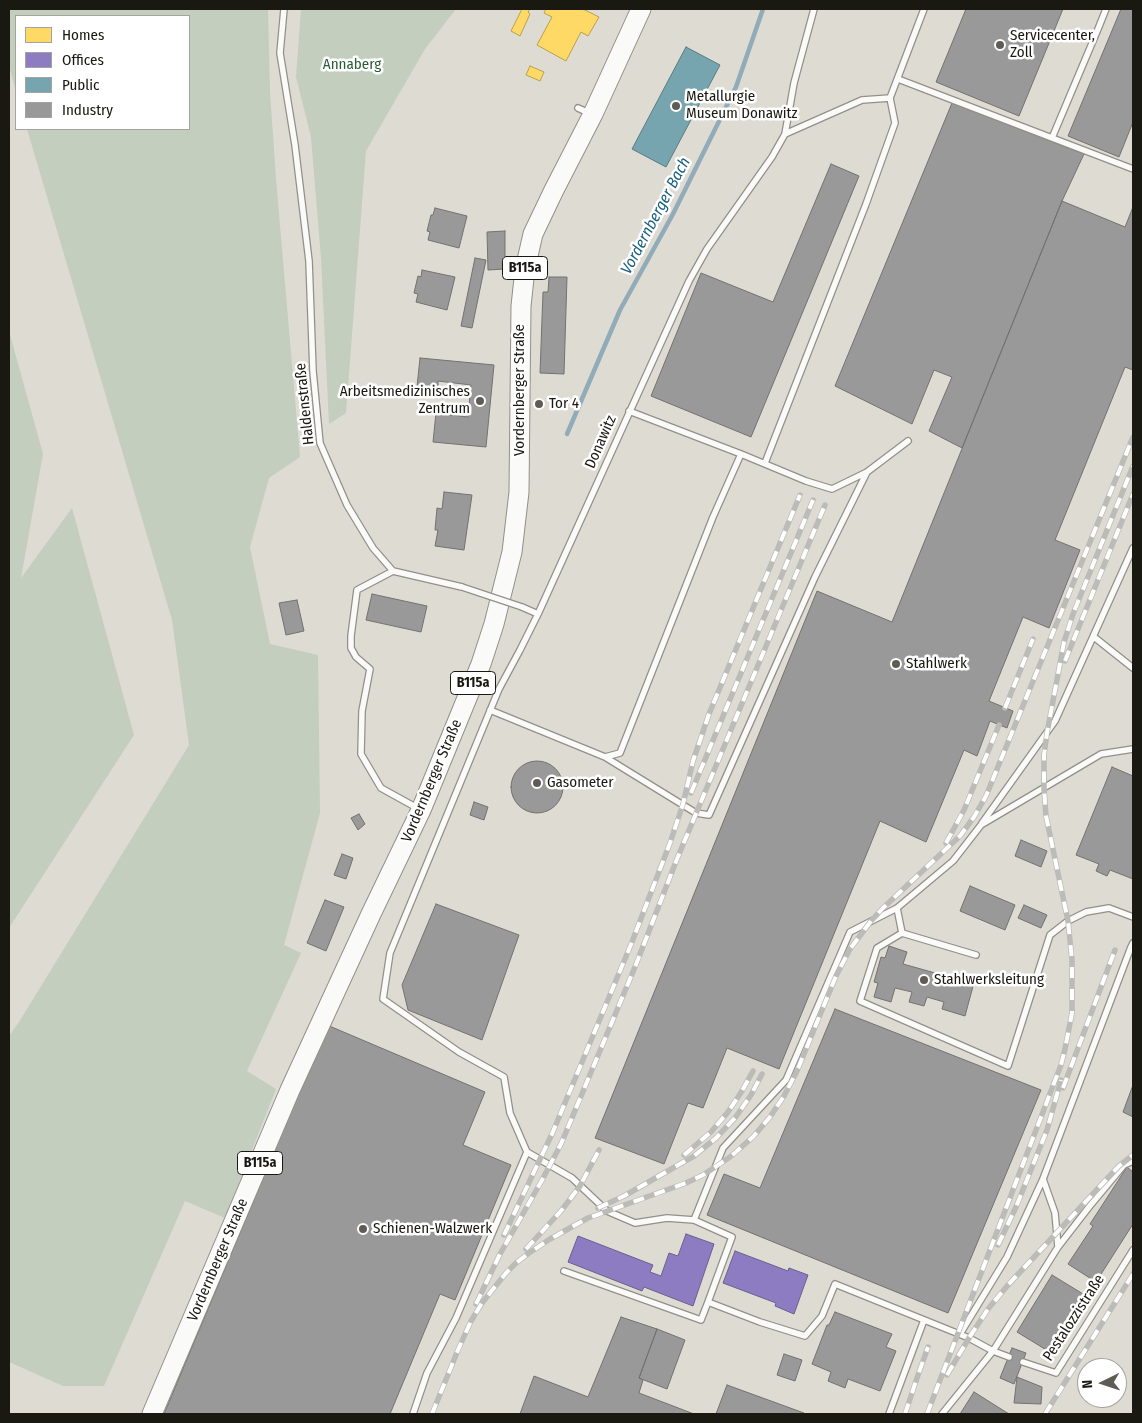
<!DOCTYPE html>
<html>
<head>
<meta charset="utf-8">
<style>
	body { margin:0 }
	#map { position:relative; width:1142px; height:1423px; overflow:hidden; background:#dedbd2; font-family:"Fira Sans Condensed",sans-serif }
	canvas { display:block }
	.frame { position:absolute; inset:0; border:10px solid #191811; pointer-events:none }
	.legend { position:absolute; left:15px; top:15px; width:175px; height:115px; box-sizing:border-box; background:#fff; border:1px solid #a3a3a0; margin:0; padding:6px 9px; list-style:none; font-size:15px; color:#191811 }
	.legend li { display:flex; align-items:center; gap:10px; height:25px }
	.legend b { width:25px; border:1px solid #a3a3a0 }
	.north { position:absolute; left:1077px; top:1358px; width:50px; height:50px; box-sizing:border-box; background:#fff; border:1px solid #a3a3a0; border-radius:50%; rotate:266deg; font-size:14px; font-weight:700; line-height:20px; text-align:center; color:#191811 }
	.north::after { content:''; display:block; margin:auto; width:18px; height:22px; background:#5e5c55; clip-path:polygon(50% 0,100% 100%,50% 72%,0 100%) }
</style>
</head>
<body>
<div id="map">
<canvas width="1142" height="1423"></canvas>
<div class="frame"></div>
<ul class="legend">
<li><b style="height:14px;background:#ffd966"></b>Homes</li>
<li><b style="height:14px;background:#8e7cc3"></b>Offices</li>
<li><b style="height:14px;background:#76a5af"></b>Public</li>
<li><b style="height:14px;background:#999"></b>Industry</li>
</ul>
<div class="north">N</div>
</div>
<script>
const c = document.querySelector('canvas').getContext('2d');
c.lineJoin = 'round';
function fillPath(path, color) { c.fillStyle = color; c.fill(path, 'evenodd'); }
const poly = rows => new Path2D(rows.map(r => 'M' + r).join(''));
function trace(path, color, width, dash) { c.strokeStyle = color; c.lineWidth = width; c.lineCap = dash ? 'butt' : 'round'; c.setLineDash(dash || []); c.stroke(path); }
function drawText(font, color, halo, rows, align = 'center') {
  c.font = font + ' "Fira Sans Condensed",sans-serif'; c.lineWidth = 5; c.setLineDash([]); c.textBaseline = 'middle'; c.strokeStyle = halo; c.fillStyle = color; for (const [text, x, y, turn = 0] of rows) {
    c.save(); c.translate(x, y); c.rotate((+turn || 0) * Math.PI / 180); c.textAlign = isNaN(turn) ? turn : align; if (halo) c.strokeText(text, 0, 0); c.fillText(text, 0, 0); c.restore();
  }
}
fillPath(poly([
	[9,9,268,9,270,92,276,179,300,457,269,478,250,547,270,644,318,655,320,813,284,945,301,953,247,1071,276,1089,225,1218,185,1201,104,1386,63,1386,9,1362,9,1036,19,1022,189,745,172,620,27,129,189,129,189,16,16,16,16,91,9,66],
	[301,9,456,9,425,49,366,151,346,413,329,424,321,258,311,137,296,77],
	[9,331,43,454,21,578,72,508,134,735,9,928]
]), '#c3cebf');
const homes = poly([
	[522,9,530,9,528,12,530,14,520,36,511,31,522,9],
	[546,9,583,9,599,17,588,36,581,32,566,61,537,45,552,17,544,13,546,9],
	[530,66,544,72,540,81,526,75,530,66]
]);
fillPath(homes, '#ffd966');
trace(homes, '#ba9f4c', 1);
const offices = poly([
	[686,1234,714,1244,693,1306,644,1287,642,1291,568,1262,578,1236,653,1265,650,1272,661,1276,669,1253,678,1256,686,1234],
	[735,1251,788,1271,789,1268,808,1275,794,1314,775,1306,776,1303,723,1283,735,1251]
]);
fillPath(offices, '#8e7cc3');
trace(offices, '#6b5e8e', 1);
const public = poly([
	[686,47,720,65,666,167,632,149,686,47]
]);
fillPath(public, '#76a5af');
trace(public, '#5a7b80', 1);
const industry = poly([
	[966,9,1063,9,1019,116,936,82,966,9],
	[1121,9,1133,9,1133,122,1119,157,1068,136,1121,9],
	[952,103,1084,154,1062,201,962,448,929,431,952,377,934,370,912,424,835,386,952,103],
	[831,164,859,176,751,437,651,396,701,273,773,302,831,164],
	[1062,201,1125,227,1133,207,1133,370,1125,367,1055,540,1080,550,1049,628,1023,617,989,701,1013,711,1007,728,990,721,977,756,964,750,926,842,880,821,779,1069,727,1048,703,1108,688,1103,664,1164,595,1138,817,591,892,622,1062,201],
	[435,208,467,216,459,248,428,240,430,232,427,231,431,215,433,215,435,208],
	[505,231,505,269,488,270,487,232,505,231],
	[475,258,486,260,472,328,461,326,475,258],
	[422,270,455,277,447,310,416,302,418,294,414,293,418,276,421,277,422,270],
	[549,277,567,277,564,374,540,373,543,292,548,292,549,277],
	[420,358,494,365,486,447,433,442,436,413,468,417,471,385,438,381,438,389,417,387,420,358],
	[444,492,472,495,464,550,435,546,438,530,435,530,437,508,442,509,444,492],
	[372,594,427,606,421,632,366,620,372,594],
	[297,600,304,631,286,635,279,603,297,600],
	'511 787a26 26 0 1 1 52 0a26 26 0 1 1-52 0Z',
	[1112,767,1133,776,1133,879,1110,870,1107,876,1096,871,1099,864,1076,855,1112,767],
	[474,802,488,807,484,820,470,815,474,802],
	[359,814,365,824,358,830,351,818,359,814],
	[1021,840,1047,851,1041,867,1015,856,1021,840],
	[342,854,353,858,346,879,334,875,342,854],
	[970,886,1015,905,1005,930,960,911,970,886],
	[325,900,344,907,326,951,307,943,325,900],
	[436,904,519,935,482,1040,408,1010,402,985,436,904],
	[1024,905,1047,915,1041,928,1018,918,1024,905],
	[889,946,907,952,903,964,953,978,955,973,975,979,965,1016,942,1009,944,1002,927,997,924,1006,909,1002,912,992,895,988,891,1002,874,997,878,983,874,982,881,957,885,958,889,946],
	[835,1009,1041,1090,948,1313,707,1215,724,1174,760,1188,835,1009],
	[327,1025,485,1092,463,1145,511,1165,455,1300,440,1294,390,1414,164,1414,327,1025],
	[1133,1085,1133,1117,1123,1112,1133,1085],
	[1127,1167,1133,1172,1133,1224,1096,1282,1068,1264,1093,1226,1090,1224,1127,1167],
	[1052,1275,1088,1297,1053,1354,1017,1332,1052,1275],
	[835,1312,892,1334,886,1347,896,1351,880,1391,848,1379,845,1388,828,1381,831,1372,812,1364,827,1325,829,1325,835,1312],
	[621,1317,657,1329,639,1378,643,1380,639,1393,694,1414,520,1414,534,1376,588,1397,621,1317],
	[657,1329,685,1340,667,1389,639,1378,657,1329],
	[1012,1348,1026,1353,1014,1384,1000,1378,1012,1348],
	[784,1354,802,1360,795,1381,777,1375,784,1354],
	[1017,1377,1042,1387,1041,1404,1014,1403,1017,1377],
	[727,1385,804,1413,804,1414,716,1414,727,1385],
	[974,1392,1009,1414,960,1414,974,1392]
]);
fillPath(industry, '#999');
trace(industry, '#737270', 1);
trace(poly([
	[567,434,620,310,673,214,736,87,763,9]
]), '#91abb8', 4.5);
const lane = poly([
	[284,9,280,53,295,145,309,261,313,371,320,443,347,505,373,548,393,571],
	[814,9,794,83,785,134,772,157,707,249,689,281,538,614,520,650,499,689,390,953,383,999,459,1052,504,1077,510,1113,527,1152,572,1178,607,1211,635,1223,667,1218,694,1220,732,1237,708,1302,760,1322,805,1336,822,1316,835,1284,969,1338,993,1351,1009,1357],
	[898,79,1133,169],
	[578,108,591,114],
	[785,134,862,100,890,98,924,9],
	[1052,138,1098,29,1106,9],
	[741,454,806,481,832,489,867,472,908,441],
	[765,463,866,204,895,123,890,98],
	[393,571,357,590,351,636,351,648,356,657,370,669,362,711,361,754,381,788,419,809],
	[393,571,462,587],
	[522,607,538,614],
	[1094,637,1133,668],
	[490,710,605,757,620,753,713,517,741,454,629,411],
	[605,757,696,813,709,815,815,577,867,472],
	[982,823,1055,721,1133,548],
	[897,908,902,933],
	[976,955,902,933,877,948,860,1001,1008,1066,1050,935,1068,921,1086,912,1109,908,1133,917],
	[694,1220,723,1148,786,1080,850,932,897,908,953,861,981,825,1101,754,1133,749],
	[1058,1247,1089,1207,1124,1165,1133,1161],
	[564,1271,701,1320,708,1302],
	[960,1334,1007,1257,1043,1179,1131,947,1133,943],
	[1023,1362,1056,1373,1133,1250],
	[413,1414,427,1373,456,1318,527,1152],
	[889,1414,924,1320],
	[942,1414,993,1351,1058,1247,1055,1213,1043,1179]
]);
const primary = poly([
	[152,1414,290,1090,371,914,421,810,481,664,494,624,512,552,519,492,521,306,525,269,533,234,554,190,593,114,641,9]
]);
trace(lane, '#939089', 8);
trace(primary, '#939089', 21);
trace(lane, '#fafaf8', 5.5);
trace(primary, '#fafaf8', 19);
const rail = poly([
	[1065,661,1133,494],
	[1005,708,1033,639],
	[691,793,813,500],
	[946,843,964,810,999,725],
	[1063,1088,1115,950],
	[684,1155,711,1132,728,1112,742,1091,753,1071],
	[598,1208,624,1196,694,1156,716,1138,735,1118,751,1095,762,1074],
	[504,1235,552,1134,632,942,670,843,683,804,693,761,709,714,800,495],
	[998,1245,1016,1207,1047,1130,1061,1080],
	[526,1249,561,1211,580,1186,599,1150],
	[476,1304,500,1254,541,1182,561,1144,635,967,677,859,825,505],
	[947,1375,969,1338,988,1309,1008,1285,1119,1166,1133,1155],
	[432,1414,458,1350,471,1321,482,1303,506,1273,516,1263,529,1253,550,1239,588,1218,686,1183,703,1175,730,1157,753,1137,770,1117,784,1096,797,1071,836,976,850,949,871,921,883,908,960,836,974,817,986,796,1133,437],
	[905,1414,917,1378,928,1347],
	[927,1414,1061,1065,1065,1049,1072,1013,1072,960,1068,921,1046,816,1044,788,1044,755,1047,733,1064,642,1073,614,1133,466],
	[1045,1414,1133,1274]
]);
trace(rail, '#bbbbb8', 5.5);
trace(rail, '#fff', 4, [11]);
const laneBridge = poly([
	[462,587,522,607]
]);
trace(laneBridge, '#939089', 8, []);
trace(laneBridge, '#fafaf8', 5.5);
for (const [x, y, r, color] of [
	[1000,45,5,"#5e5c55"],
	[676,106,5,"#5e5c55"],
	[480,401,5,"#5e5c55"],
	[539,404,5,"#5e5c55"],
	[896,664,5,"#5e5c55"],
	[537,783,5,"#5e5c55"],
	[924,980,5,"#5e5c55"],
	[363,1229,5,"#5e5c55"]
]) { const dot = new Path2D(); dot.arc(x, y, r, 0, 2 * Math.PI); c.fillStyle = color; c.fill(dot); trace(dot, '#fff', 2); }
for (const [x, y, w] of [
	[525,268,45],
	[473,683,45],
	[260,1163,45]
]) { const box = new Path2D(); box.roundRect(x - w / 2, y - 11.5, w, 23, 4); c.fillStyle = '#fff'; c.fill(box); trace(box, '#191811', 1); }
drawText('bold 14px', '#191811', null, [
	["B115a",525,268],
	["B115a",473,683],
	["B115a",260,1163]
]);
drawText('15px', '#191811', '#fff', [
	["Servicecenter,",1010,36],
	["Zoll",1010,53],
	["Metallurgie",686,97],
	["Museum Donawitz",686,114],
	["Arbeitsmedizinisches",470,392,"right"],
	["Zentrum",470,409,"right"],
	["Tor 4",549,404],
	["Stahlwerk",906,664],
	["Gasometer",547,783],
	["Stahlwerksleitung",934,980],
	["Schienen-Walzwerk",373,1229]
], 'left');
drawText('15px', '#2a5d35', '#fff', [
	["Annaberg",352,65]
]);
drawText('15px', '#191811', '#fff', [
	["Vordernberger Straße",520,390,-90],
	["Haldenstraße",305,404,-96],
	["Donawitz",601,442,-66],
	["Vordernberger Straße",432,781,-67],
	["Vordernberger Straße",218,1260,-67],
	["Pestalozzistraße",1074,1318,-57]
]);
drawText('italic 16px', '#195f80', '#fff', [
	["Vordernberger Bach",656,216,-62]
]);
</script>
</body>
</html>
